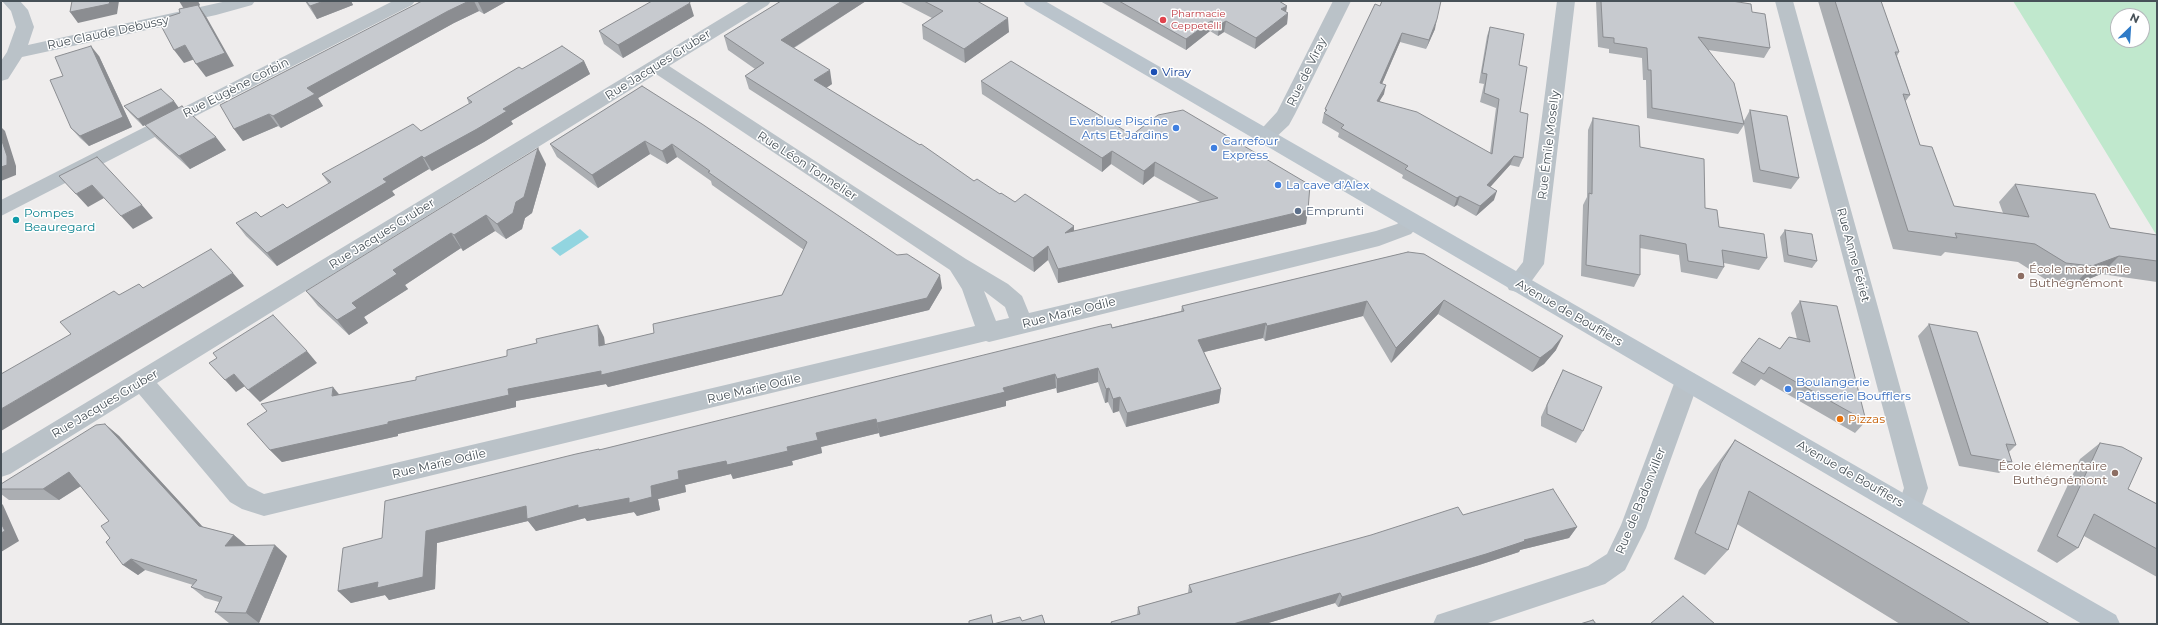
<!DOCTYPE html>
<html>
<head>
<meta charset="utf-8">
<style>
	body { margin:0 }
	#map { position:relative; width:2158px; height:625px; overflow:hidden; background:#efeded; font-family:Montserrat,sans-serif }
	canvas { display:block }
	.frame { position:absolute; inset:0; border:2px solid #475158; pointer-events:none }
	.north { position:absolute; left:2110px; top:8px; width:40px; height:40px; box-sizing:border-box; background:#fff; border:1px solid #b5b9bc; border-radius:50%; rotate:25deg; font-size:11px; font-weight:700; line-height:16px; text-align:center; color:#475158 }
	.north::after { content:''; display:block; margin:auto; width:14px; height:18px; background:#2f7bc7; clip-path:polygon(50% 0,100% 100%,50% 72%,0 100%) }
</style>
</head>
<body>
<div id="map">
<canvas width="2158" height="625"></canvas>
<div class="frame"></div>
<div class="north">N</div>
</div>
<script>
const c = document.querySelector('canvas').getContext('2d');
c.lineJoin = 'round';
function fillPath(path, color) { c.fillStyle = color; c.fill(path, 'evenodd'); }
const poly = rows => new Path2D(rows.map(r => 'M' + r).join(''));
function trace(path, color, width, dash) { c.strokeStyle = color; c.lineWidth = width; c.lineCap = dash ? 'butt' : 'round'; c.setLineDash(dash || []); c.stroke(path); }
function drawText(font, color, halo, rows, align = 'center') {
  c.font = font + ' Montserrat,sans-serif'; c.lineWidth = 3; c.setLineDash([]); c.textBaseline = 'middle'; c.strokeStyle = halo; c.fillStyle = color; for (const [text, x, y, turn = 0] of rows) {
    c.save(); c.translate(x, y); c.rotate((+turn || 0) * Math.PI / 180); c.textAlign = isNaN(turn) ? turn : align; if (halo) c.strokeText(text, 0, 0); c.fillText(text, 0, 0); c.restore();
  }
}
fillPath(poly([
	[2013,1,2157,1,2157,236,2044,51],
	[2118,16,2142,16,2142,40,2118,40]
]), '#c0e8cd');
fillPath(poly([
	[580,229,589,237,560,256,551,248]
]), '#92d5e0');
fillPath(poly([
	[2,1,20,1,28,10,34,27,28,45,227,1,255,1,252,5,216,15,22,57,8,79,1,81,1,61,7,52,16,27,11,11,2,1],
	[393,1,415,1,412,5,1,216,1,200,393,1],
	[750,1,771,1,768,5,669,66,966,259,1008,284,1022,296,1029,313,1376,231,1397,224,1405,217,1412,214,1419,217,1422,222,1411,234,1379,246,989,342,986,341,264,516,242,509,230,502,139,394,10,474,1,477,1,454,750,1],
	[656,74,950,270,962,289,975,326,264,494,248,486,157,383,656,74],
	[984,291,1005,307,1009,318,996,321,984,291],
	[1333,1,1351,1,1295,114,1289,125,1271,142,1264,144,1257,142,1254,137,1277,112,1333,1],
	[1557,1,1575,1,1544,264,1525,290,1517,292,1509,290,1506,284,1523,262,1557,1],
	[1775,1,1793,1,1928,488,1918,516,1909,519,1900,516,1897,508,1904,488,1775,1],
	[1687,372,1695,374,1699,381,1646,528,1625,570,1605,584,1485,624,1433,624,1437,615,1588,566,1607,554,1621,525,1675,381,1679,374,1687,372]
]), '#bac2c8');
fillPath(poly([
	[1023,1,1045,1,2116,615,2120,624,2082,624,1026,5,1023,1]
]), '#bac4cc');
fillPath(poly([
	[305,1,351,1,353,5,317,19],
	[422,1,507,1,484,14,479,11,454,23,318,98,323,106,281,128,278,126,243,141,234,129],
	[781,1,866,1,794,48,832,84,826,88,974,181,1015,202,1074,226,1074,231,1200,202,1154,176,1143,185,1111,164,1102,172,982,94,981,81,1132,135,1308,210,1306,224,1058,283,1048,260,1034,272,749,89,745,76,755,69,728,50,724,36],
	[899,1,977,1,1009,32,965,63,923,39,922,25,932,18],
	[1100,1,1279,1,1287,6,1286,12,1288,13,1287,24,1255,49,1224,32,1218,36,1210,31,1186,50],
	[1596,1,1732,1,1752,12,1770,48,1764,58,1708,50,1744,121,1750,110,1799,178,1791,189,1753,182,1744,125,1738,134,1647,118,1646,80,1643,80,1642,58,1609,53,1609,49,1598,47],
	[1818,1,1881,1,1899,52,1897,56,1910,95,1905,102,1920,145,1954,206,2003,213,1999,202,2015,184,2110,228,2157,235,2157,282,2101,274,2074,285,2048,281,2018,262,1945,252,1941,256,1893,249],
	[1375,4,1435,29,1426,49,1400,42,1382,84,1384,94,1379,101,1490,153,1496,108,1480,102,1484,84,1479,83,1487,36,1490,27,1519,65,1520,112,1523,158,1519,167,1510,165,1490,187,1494,200,1476,216,1457,205,1454,207,1402,178,1403,175,1338,137,1339,133,1322,123,1324,113,1325,112,1325,109],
	[694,16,623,58,604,44,599,31],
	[99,56,132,127,89,146,80,138,71,128,63,76],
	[584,61,590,74,511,121,513,124,484,142,432,171,429,169,392,191,395,195,277,266,246,236,236,223,261,217,287,208,329,184,322,174,421,131,469,104,467,98,522,69],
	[642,86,942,288,929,310,608,387,606,384,516,401,516,407,398,434,398,436,282,462,270,450,339,395,416,380,604,337,605,345,654,333,782,295,804,250,712,185,711,181,677,157,667,164,650,154,598,188,557,157,550,144],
	[124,106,179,108,226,150,190,169,156,138,145,125,143,126,130,113],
	[1593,118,1640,147,1705,208,1719,227,1767,258,1759,270,1724,263,1724,267,1717,279,1681,272,1679,255,1640,248,1640,275,1634,287,1581,276,1583,205,1587,197,1588,130],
	[546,164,532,213,525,218,522,229,506,239,495,231,463,251,461,248,405,285,408,289,364,317,368,323,349,335,318,306,306,291],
	[1785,230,1817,261,1812,268,1784,262,1780,237],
	[1408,252,1556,350,1544,364,1532,372,1438,314,1391,363,1363,316,1265,341,1263,338,1204,352,1221,389,1219,403,1126,427,1119,411,1113,413,1108,402,1105,403,1098,382,1057,393,1056,388,1006,401,1006,406,970,415,880,437,879,433,821,447,822,453,792,461,793,465,733,479,731,474,685,485,686,492,658,499,660,510,637,516,634,512,587,521,585,518,536,531,528,521,437,543,435,589,389,600,385,595,351,603,338,591,382,538,600,450,1181,311,1182,306],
	[1800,301,1866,421,1855,433,1761,379,1755,386,1732,373,1741,361,1780,349,1789,337,1797,339,1791,313],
	[1929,324,2016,445,2009,452,2012,462,1999,473,1959,466,1918,336],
	[1563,370,1583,431,1576,443,1541,426,1541,417,1557,382],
	[105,424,119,436,203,527,234,535,247,546,287,556,259,623,229,623,215,612,219,602,205,598,191,587,193,585,145,570,138,575,123,565,110,538,109,521,81,486,59,500,9,500,1,494,1,484],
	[1735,440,2050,624,1900,624,1737,524,1728,550,1705,575,1674,559,1699,490,1714,468],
	[2100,443,2128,489,2157,504,2157,577,2084,536,2078,548,2057,563,2037,551,2080,459],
	[1463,515,1577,527,1569,538,1520,550,1519,552,1479,565,1338,607,1335,603,1265,624,1111,624,1111,622,1137,615,1138,607,1188,593,1189,585]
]), '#abaeb2');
fillPath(poly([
	[110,1,119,1,117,14,78,23,70,12],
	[179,1,198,1,200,5,199,6,207,18,234,66,206,77,196,64,184,9],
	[324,1,351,1,353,5,317,19,310,6],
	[469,1,474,1,479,11,454,23,318,98,323,106,281,128,273,116,307,88,448,11],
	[480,1,507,1,484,14,478,2],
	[842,1,866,1,785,53,781,40],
	[690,3,694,16,623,58,618,45],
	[1287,6,1285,16,1288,13,1287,24,1255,49,1256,38,1281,9],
	[1008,18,1009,32,965,63,964,49],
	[1437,19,1435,29,1426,49,1429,40],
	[1211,21,1210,31,1186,50,1186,39],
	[1226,21,1224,32,1218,36,1219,25],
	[1402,33,1400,42,1378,93,1380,83],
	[185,45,195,59,184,63,174,50],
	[91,46,99,56,132,127,89,146,80,136],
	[584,61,590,74,511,121,513,124,484,142,432,171,424,158,503,109],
	[830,70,832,84,817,94,814,80],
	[1386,85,1384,94,1374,110,1377,101],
	[174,101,179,108,143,126,138,119],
	[269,114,278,126,243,141,234,129],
	[1,127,5,131,16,166,16,175,1,181],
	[216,137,226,150,190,169,179,156],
	[645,141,650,154,598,188,592,175],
	[672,144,677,157,667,164,662,151],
	[538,148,546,164,532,213,525,218,522,229,506,239,497,224],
	[1112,151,1111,164,1102,172,1102,158],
	[422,156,429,169,392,191,395,195,277,266,267,253,383,179],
	[1514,156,1510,165,1483,195,1487,185],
	[1155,162,1154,176,1143,185,1144,171],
	[92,185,104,198,88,207,76,194],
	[1497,191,1494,200,1476,216,1480,206],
	[1460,196,1457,205,1454,207,1457,198],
	[142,205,153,218,133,229,121,216],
	[1308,210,1306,224,1058,283,1058,269],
	[486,215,495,231,463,251,454,235],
	[1074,226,1074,240,1065,233],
	[451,233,461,248,405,285,408,289,364,317,368,323,349,335,337,320,352,303,393,270],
	[1048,246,1048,260,1034,272,1033,258],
	[2119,256,2101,274,2074,285,2092,266],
	[233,273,244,286,1,431,1,409],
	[940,275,942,288,929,310,608,387,606,384,516,401,516,407,398,434,398,436,282,462,270,450,388,422,508,389],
	[1444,300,1438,314,1391,363,1396,348],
	[1367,301,1363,316,1265,341,1267,326],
	[1266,323,1263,338,1196,354,1198,340],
	[598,325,604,337,606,358,599,346],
	[1563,336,1556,350,1544,364,1532,372,1540,358],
	[307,351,317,363,260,402,248,390],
	[1098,368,1098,382,1057,393,1057,379],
	[234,374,245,386,236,392,225,380],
	[1055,374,1056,388,1006,401,1006,406,880,437,877,423,1003,388],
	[333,387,343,399,332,396],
	[1109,388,1108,402,1105,403,1106,389],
	[1221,389,1219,403,1126,427,1127,413],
	[1120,397,1119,411,1113,413,1113,399],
	[876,419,879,433,821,447,822,453,792,461,793,465,733,479,731,474,685,485,686,492,658,499,660,510,637,516,634,512,587,521,585,518,536,531,528,521,437,543,435,589,389,600,385,595,351,603,338,591,426,531,526,506,651,486,678,471,787,447,816,433],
	[105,424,119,436,212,537,199,526],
	[69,472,84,484,59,500,43,489],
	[1,503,3,505,19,541,1,552],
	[1577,527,1569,538,1520,550,1519,552,1479,565,1338,607,1342,597,1524,540],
	[234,535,247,546,225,546],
	[275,545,287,556,259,623,246,613],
	[131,559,145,570,138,575,123,565],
	[1340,593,1335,603,1265,624,1233,624]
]), '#8b8d91');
const building = poly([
	[72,1,110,1,109,4,70,12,72,1],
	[306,1,324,1,310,6,306,1],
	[422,1,469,1,448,11,307,88,315,94,273,116,269,114,234,129,220,105,422,1],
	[652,1,689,1,690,3,618,45,599,31,652,1],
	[781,1,842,1,781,40,830,70,814,80,920,145,921,144,974,181,977,179,1000,194,1001,193,1015,202,1025,194,1074,226,1065,233,1218,198,1155,162,1144,171,1112,151,1102,158,981,81,1011,61,1132,135,1158,115,1183,110,1310,185,1308,210,1058,269,1048,246,1033,258,745,76,764,63,724,36,781,1],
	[924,1,977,1,1008,18,964,49,922,25,943,11,924,1],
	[1119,1,1279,1,1287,6,1281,9,1288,13,1256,38,1226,21,1219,25,1211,21,1186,39,1119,1],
	[1382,1,1441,1,1437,19,1429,40,1402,33,1380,83,1386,85,1377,101,1417,112,1492,154,1499,99,1484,93,1487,74,1482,73,1490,27,1524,34,1519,65,1527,67,1520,112,1528,114,1523,158,1514,156,1487,185,1497,191,1480,206,1460,196,1457,198,1405,169,1408,166,1341,128,1344,125,1324,113,1327,110,1325,109,1375,4,1380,6,1382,1],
	[1601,1,1732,1,1751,4,1752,12,1765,14,1770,48,1698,37,1734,83,1744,124,1652,108,1651,70,1648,70,1647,48,1614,43,1614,38,1603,37,1601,1],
	[1835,1,1881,1,1899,52,1895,52,1910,95,1903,94,1920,145,1932,147,1954,206,2029,217,2015,184,2095,194,2110,228,2157,235,2157,261,2119,256,2092,266,2066,263,2035,244,1955,233,1957,238,1908,231,1835,1],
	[198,5,225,53,196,64,185,45,174,50,158,20,180,13,179,9,198,5],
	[91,46,123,117,80,136,71,128,50,80,63,76,55,57,91,46],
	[562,46,584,61,503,109,507,111,477,129,424,158,422,156,383,179,387,182,267,253,236,223,256,212,261,217,283,204,287,208,331,182,322,174,413,124,421,131,472,102,467,98,519,67,522,69,562,46],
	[642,86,702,124,897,255,907,254,940,275,927,298,601,375,601,371,508,389,509,395,388,422,388,424,270,450,247,424,267,411,261,404,333,387,332,396,416,380,416,377,507,356,507,350,537,343,536,339,598,325,599,346,654,333,653,324,782,295,807,242,708,172,710,171,672,144,662,151,645,141,592,175,550,144,642,86],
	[161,89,174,101,138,119,124,106,161,89],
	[182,106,216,137,179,156,145,125,182,106],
	[1750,110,1787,116,1799,178,1760,170,1750,110],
	[1593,118,1639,126,1640,147,1704,159,1705,208,1717,210,1719,227,1764,234,1767,258,1722,250,1724,267,1688,261,1686,244,1640,235,1640,275,1586,265,1589,193,1592,194,1593,118],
	[1,138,7,156,7,165,1,167,1,138],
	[538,148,524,197,516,202,513,213,497,224,486,215,454,235,451,233,393,270,397,274,352,303,357,308,337,320,306,291,538,148],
	[97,157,142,205,121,216,92,185,76,194,59,176,97,157],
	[1785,230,1812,234,1817,261,1788,255,1785,230],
	[211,249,233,273,1,409,1,374,71,334,60,322,114,291,119,295,139,284,143,288,211,249],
	[1408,252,1424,254,1563,336,1552,349,1540,358,1444,300,1396,348,1367,301,1267,326,1266,323,1198,340,1221,389,1127,413,1120,397,1113,399,1109,388,1106,389,1098,368,1057,379,1055,374,1003,388,1005,392,968,401,877,423,876,419,816,433,818,440,787,447,788,451,727,465,726,461,678,471,679,479,651,486,652,497,629,503,629,498,578,508,578,505,527,519,526,506,426,531,423,577,377,588,378,582,338,591,343,548,382,538,385,501,576,454,599,449,599,450,1101,326,1111,324,1112,328,1184,311,1182,306,1408,252],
	[1800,301,1837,306,1866,421,1769,367,1764,374,1741,361,1759,338,1780,349,1789,337,1810,342,1800,301],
	[273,315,307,351,248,390,234,374,225,380,209,363,217,358,213,353,273,315],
	[1929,324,1977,332,2016,445,2006,444,2012,462,1971,455,1929,324],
	[1563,370,1602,387,1583,431,1547,414,1547,405,1563,370],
	[105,424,199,526,234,535,225,546,275,545,246,613,215,612,222,597,191,587,197,580,131,559,123,565,106,542,110,538,101,526,109,521,69,472,43,489,1,489,1,484,96,425,105,424],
	[1735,440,2050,624,1971,624,1749,491,1728,550,1695,533,1721,463,1735,440],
	[2100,443,2122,447,2142,458,2128,489,2157,504,2157,549,2094,514,2078,548,2057,536,2100,443],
	[1553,489,1577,527,1524,540,1525,541,1486,554,1342,597,1340,593,1233,624,1112,624,1111,622,1140,614,1138,607,1192,592,1189,585,1371,535,1458,507,1463,515,1553,489],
	[1,523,5,531,1,533,1,523],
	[1683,596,1715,624,1650,624,1683,596],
	[991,615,993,624,1020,617,1022,621,1042,615,1045,624,969,624,969,621,991,615],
	[1593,620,1596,624,1580,624,1593,620]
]);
fillPath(building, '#c7cacf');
trace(building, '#8b8d91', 1);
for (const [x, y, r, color] of [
	[1163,20,4,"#e0444e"],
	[1154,72,4,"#1a4fb4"],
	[1176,128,4,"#3f7fe0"],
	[1214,148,4,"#3f7fe0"],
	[1278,185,4,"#3f7fe0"],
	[1298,211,4,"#5c6f8a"],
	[16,220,4,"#0f9aa8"],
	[2021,276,4,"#8d6e63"],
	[1788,389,4,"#3f7fe0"],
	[1840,419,4,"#e8710a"],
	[2115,473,4,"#8d6e63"]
]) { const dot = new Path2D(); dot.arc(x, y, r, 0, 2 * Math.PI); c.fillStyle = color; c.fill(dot); trace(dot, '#fff', 1.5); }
drawText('10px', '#be3a42', '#fff', [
	["Pharmacie",1171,14],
	["Ceppetelli",1171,26]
], 'left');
drawText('12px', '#475158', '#fff', [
	["Rue Claude Debussy",108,33,-12],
	["Rue Jacques Gruber",658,65,-32],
	["Rue de Viray",1307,72,-64],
	["Rue Eugène Corbin",236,88,-27],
	["Rue Émile Moselly",1549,145,-83],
	["Rue Léon Tonnelier",807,166,33],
	["Rue Jacques Gruber",382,234,-32],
	["Rue Anne Fériet",1853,255,75],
	["Rue Marie Odile",1069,313,-14],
	["Avenue de Boufflers",1569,313,30],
	["Rue Marie Odile",754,389,-13],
	["Rue Jacques Gruber",105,404,-31],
	["Rue Marie Odile",439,464,-13],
	["Avenue de Boufflers",1850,474,30],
	["Rue de Badonviller",1641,501,-68]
]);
drawText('12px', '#164399', '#fff', [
	["Viray",1162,72]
], 'left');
drawText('12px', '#366cbe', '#fff', [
	["Everblue Piscine",1168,121,"right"],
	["Arts Et Jardins",1168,135,"right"],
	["Carrefour",1222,141],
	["Express",1222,155],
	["La cave d’Alex",1286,185],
	["Boulangerie",1796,382],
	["Pâtisserie Boufflers",1796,396]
], 'left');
drawText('12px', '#4e5e75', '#fff', [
	["Emprunti",1306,211]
], 'left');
drawText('12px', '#0d838f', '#fff', [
	["Pompes",24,213],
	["Beauregard",24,227]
], 'left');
drawText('12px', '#785e54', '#fff', [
	["École maternelle",2029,269],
	["Buthégnémont",2029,283],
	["École élémentaire",2107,466,"right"],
	["Buthégnémont",2107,480,"right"]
], 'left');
drawText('12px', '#c56008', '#fff', [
	["Pizzas",1848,419]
], 'left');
</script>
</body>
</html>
